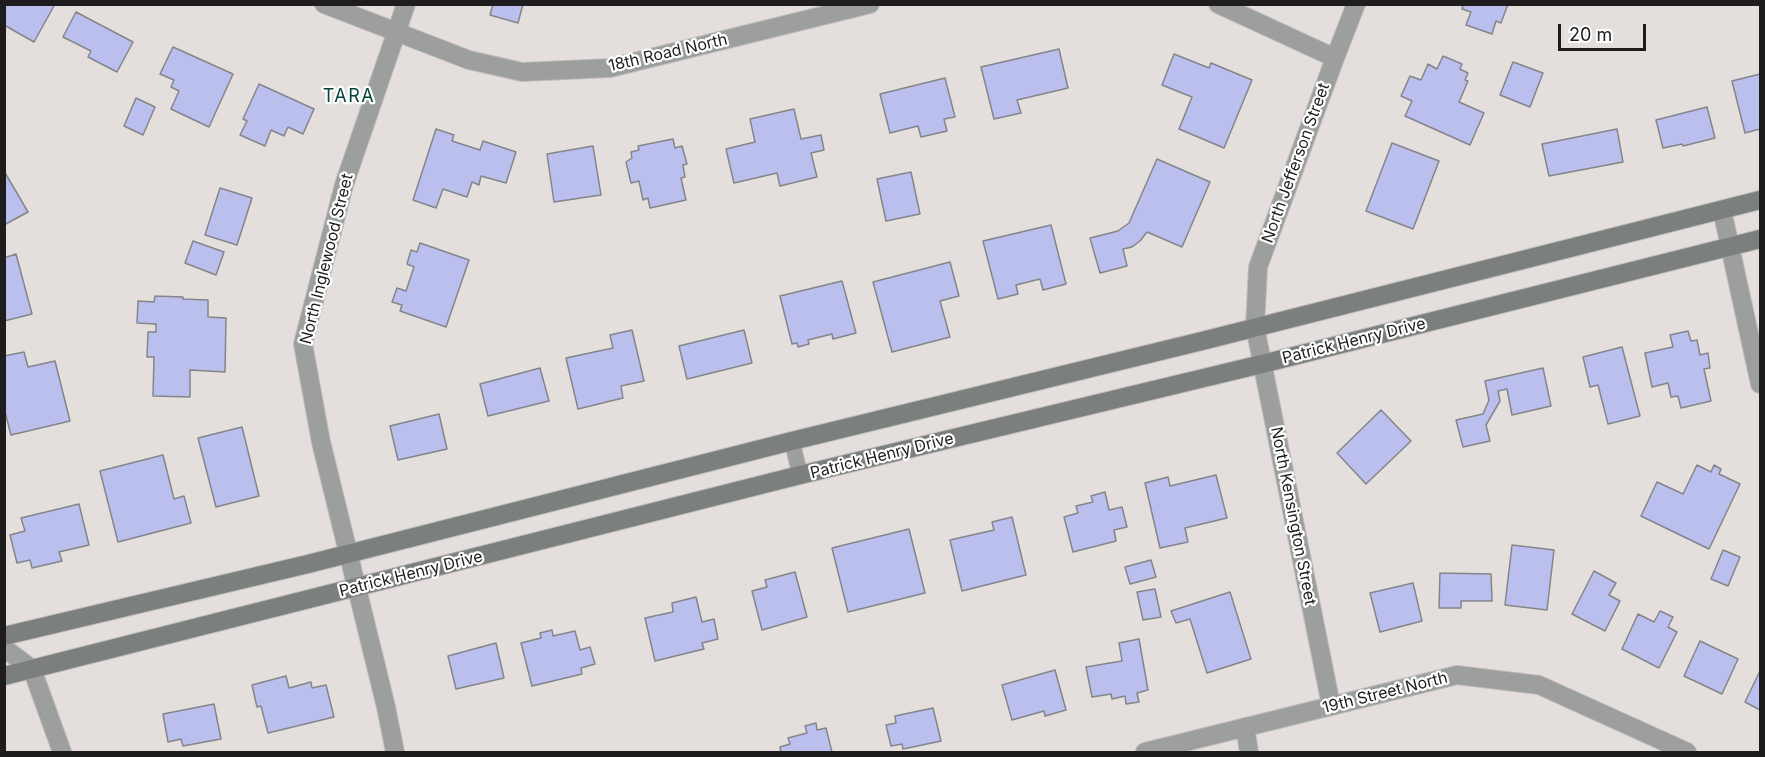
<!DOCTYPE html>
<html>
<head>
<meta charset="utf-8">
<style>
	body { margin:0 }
	#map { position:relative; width:1765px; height:757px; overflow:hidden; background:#e4dfdd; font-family:Inter,sans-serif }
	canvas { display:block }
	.frame { position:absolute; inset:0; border:6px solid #1e1c1c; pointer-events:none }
	.scale { position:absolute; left:1558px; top:24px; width:88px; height:27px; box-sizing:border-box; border:3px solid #1e1c1c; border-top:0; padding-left:8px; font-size:18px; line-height:21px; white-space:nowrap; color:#1e1c1c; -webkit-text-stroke:4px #fff; paint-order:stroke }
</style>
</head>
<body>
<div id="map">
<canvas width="1765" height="757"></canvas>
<div class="frame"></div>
<div class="scale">20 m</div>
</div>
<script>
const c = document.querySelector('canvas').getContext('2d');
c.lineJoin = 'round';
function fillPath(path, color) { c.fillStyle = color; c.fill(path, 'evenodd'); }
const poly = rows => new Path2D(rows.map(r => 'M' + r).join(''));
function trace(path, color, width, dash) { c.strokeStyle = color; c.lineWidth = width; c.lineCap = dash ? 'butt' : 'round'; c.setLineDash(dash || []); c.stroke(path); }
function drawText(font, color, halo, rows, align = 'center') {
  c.font = font + ' Inter,sans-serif'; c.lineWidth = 4.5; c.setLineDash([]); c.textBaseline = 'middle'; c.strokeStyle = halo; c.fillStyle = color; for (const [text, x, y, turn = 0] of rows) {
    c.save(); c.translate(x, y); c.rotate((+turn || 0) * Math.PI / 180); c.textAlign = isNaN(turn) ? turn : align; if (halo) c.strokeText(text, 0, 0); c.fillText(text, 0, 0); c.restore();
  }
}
const building = poly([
	[4,4,55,4,34,42,4,25,4,4],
	[493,4,523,4,518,23,490,15,493,4],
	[1463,4,1508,4,1501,23,1496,21,1492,34,1466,25,1471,12,1462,9,1463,4],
	[76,12,133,42,117,72,88,57,91,51,63,37,76,12],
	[173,47,233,74,209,127,171,109,179,91,171,87,174,80,160,74,173,47],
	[1059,49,1068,88,1017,100,1021,113,994,119,981,67,1059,49],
	[1174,54,1209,68,1211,63,1252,80,1224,148,1179,129,1192,97,1162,85,1174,54],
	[1443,56,1462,64,1460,69,1468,73,1465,80,1468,81,1459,102,1484,113,1470,145,1405,116,1412,101,1401,96,1410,76,1421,80,1428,64,1437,69,1443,56],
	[1513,62,1543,73,1530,107,1500,95,1513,62],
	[1760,74,1760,129,1745,133,1732,81,1760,74],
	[945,78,955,117,944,119,947,131,921,137,918,126,890,133,880,94,945,78],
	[259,84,314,109,303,134,288,127,284,136,271,130,265,146,240,135,247,121,243,119,259,84],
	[136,98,155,107,143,135,124,126,136,98],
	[1707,107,1715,138,1683,146,1682,144,1663,148,1656,120,1707,107],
	[794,109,801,139,821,135,824,150,811,153,817,177,780,186,777,173,734,183,726,149,755,142,750,119,794,109],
	[436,129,454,135,452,141,480,150,483,141,516,152,506,183,481,176,479,185,472,182,467,197,443,189,436,208,413,200,436,129],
	[1617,129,1623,162,1549,176,1542,144,1617,129],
	[673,139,675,148,682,146,687,164,683,165,685,177,681,178,686,200,650,208,648,198,643,200,639,181,631,183,626,162,632,158,631,152,639,150,638,146,673,139],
	[1392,143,1439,161,1413,229,1366,211,1392,143],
	[593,146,601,195,554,202,547,154,593,146],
	[1157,159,1210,182,1182,247,1147,232,1140,241,1132,247,1123,249,1127,266,1100,273,1090,238,1118,231,1129,223,1157,159],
	[4,171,28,212,4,225,4,171],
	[911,172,920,214,886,221,877,179,911,172],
	[220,188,252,198,237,245,205,235,220,188],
	[1051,225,1066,284,1043,290,1040,279,1016,285,1018,294,998,299,983,241,1051,225],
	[193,241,224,252,216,275,185,263,193,241],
	[420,243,469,260,446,327,400,311,402,305,392,302,397,288,406,291,414,267,407,264,411,250,417,252,420,243],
	[16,254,32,314,4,321,4,258,16,254],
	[950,262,959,296,940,301,950,337,892,352,873,282,950,262],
	[842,281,856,333,833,339,832,334,808,340,809,344,798,347,797,343,792,344,780,296,842,281],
	[155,296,183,297,183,299,208,300,208,317,226,318,225,372,190,370,190,397,153,396,154,357,147,357,148,332,156,332,156,324,137,323,138,301,154,302,155,296],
	[632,330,644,381,621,386,623,398,578,409,566,358,613,348,610,335,632,330],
	[744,330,752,363,687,379,679,346,744,330],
	[1688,331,1691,341,1697,340,1700,355,1708,353,1710,368,1704,369,1711,401,1681,408,1678,396,1671,397,1668,383,1652,387,1645,353,1673,347,1670,335,1688,331],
	[1622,347,1640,416,1608,424,1598,385,1590,387,1583,357,1622,347],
	[24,352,28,367,55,361,70,421,11,435,4,408,4,356,24,352],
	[540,368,549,401,488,416,480,384,540,368],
	[1543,368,1551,406,1512,415,1507,389,1498,391,1500,401,1486,425,1490,441,1463,447,1456,420,1483,414,1489,400,1485,381,1543,368],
	[1381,410,1411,441,1366,484,1337,453,1381,410],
	[439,414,447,449,398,460,390,426,439,414],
	[242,427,259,496,216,507,198,438,242,427],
	[163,455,174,499,184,496,191,523,118,542,100,471,163,455],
	[1697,465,1711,472,1714,465,1721,469,1719,474,1740,484,1709,549,1641,516,1657,482,1683,494,1697,465],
	[1216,475,1227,518,1185,528,1188,542,1160,548,1145,483,1168,477,1170,486,1216,475],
	[1105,492,1109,510,1122,507,1127,527,1114,530,1116,541,1073,552,1064,517,1078,513,1076,506,1093,502,1091,496,1105,492],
	[79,504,89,545,59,552,62,561,32,568,30,560,17,563,10,535,25,531,21,518,79,504],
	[1012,517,1026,575,962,591,950,540,994,530,992,522,1012,517],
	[909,529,925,593,848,612,832,548,909,529],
	[1512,545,1554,550,1547,610,1505,605,1512,545],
	[1723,550,1740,557,1728,586,1711,579,1723,550],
	[1151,560,1156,577,1130,584,1125,567,1151,560],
	[1594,571,1616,583,1609,595,1620,601,1605,631,1572,614,1594,571],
	[795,572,807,617,762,630,752,591,767,587,765,580,795,572],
	[1440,573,1491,574,1492,601,1461,601,1461,608,1439,608,1440,573],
	[1413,583,1422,621,1380,632,1370,593,1413,583],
	[1155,589,1161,617,1143,620,1137,592,1155,589],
	[1230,592,1251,659,1207,673,1190,619,1176,623,1171,611,1230,592],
	[696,597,702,622,714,619,718,639,702,643,704,649,655,661,645,618,673,612,672,603,696,597],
	[1660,611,1673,617,1668,627,1677,632,1659,668,1622,649,1638,614,1654,622,1660,611],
	[552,630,553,636,575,631,580,650,590,647,595,664,581,668,582,674,532,686,521,643,541,638,540,633,552,630],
	[1139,639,1148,690,1137,693,1139,702,1126,704,1125,696,1112,699,1111,694,1092,697,1086,667,1122,661,1119,643,1139,639],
	[1700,641,1738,659,1722,694,1684,676,1700,641],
	[496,643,504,678,456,689,448,656,496,643],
	[1055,670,1066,710,1045,716,1044,711,1012,720,1002,685,1055,670],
	[1760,671,1760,710,1745,702,1760,671],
	[286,676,289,688,311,682,312,688,326,685,334,717,268,733,261,706,257,707,252,685,286,676],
	[214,704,221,739,183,746,181,739,168,742,163,714,214,704],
	[933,708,941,741,903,749,902,744,891,746,886,725,896,723,895,716,933,708],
	[816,723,817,730,826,728,832,752,781,752,780,747,790,744,788,738,807,733,805,726,816,723]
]);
fillPath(building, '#bbbfed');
trace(building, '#848589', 1.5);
const lane = poly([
	[792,441,800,475]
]);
const street = poly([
	[324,4,469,60,522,72,610,68,870,4],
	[1218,4,1335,58],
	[1722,210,1760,384],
	[4,648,32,669,62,752],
	[1331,705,1255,327,1258,267,1335,58,1356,4],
	[1245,727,1249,752],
	[395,752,386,707,321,442,303,344,344,185,406,4],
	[1145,752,1457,675,1539,685,1687,752]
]);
const secondary = poly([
	[4,636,308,564,792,441,1206,340,1760,200],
	[4,676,800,475,1262,364,1760,239]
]);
trace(lane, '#c0bcba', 17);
trace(street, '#c0bcba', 20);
trace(secondary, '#c0bcba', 20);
trace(lane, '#9c9f9e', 15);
trace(street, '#9c9f9e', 18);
trace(secondary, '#7b7f7e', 18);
drawText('16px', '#1e1c1c', '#fff', [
	["18th Road North",668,53,-13],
	["North Jefferson Street",1296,163,-70],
	["North Inglewood Street",327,259,-76],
	["Patrick Henry Drive",1354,341,-14],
	["Patrick Henry Drive",882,456,-14],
	["North Kensington Street",1293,516,79],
	["Patrick Henry Drive",411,574,-14],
	["19th Street North",1385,693,-14]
]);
c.letterSpacing = '1.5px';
drawText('18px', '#044239', '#fff', [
	["TARA",349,97]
]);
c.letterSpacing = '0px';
</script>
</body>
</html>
